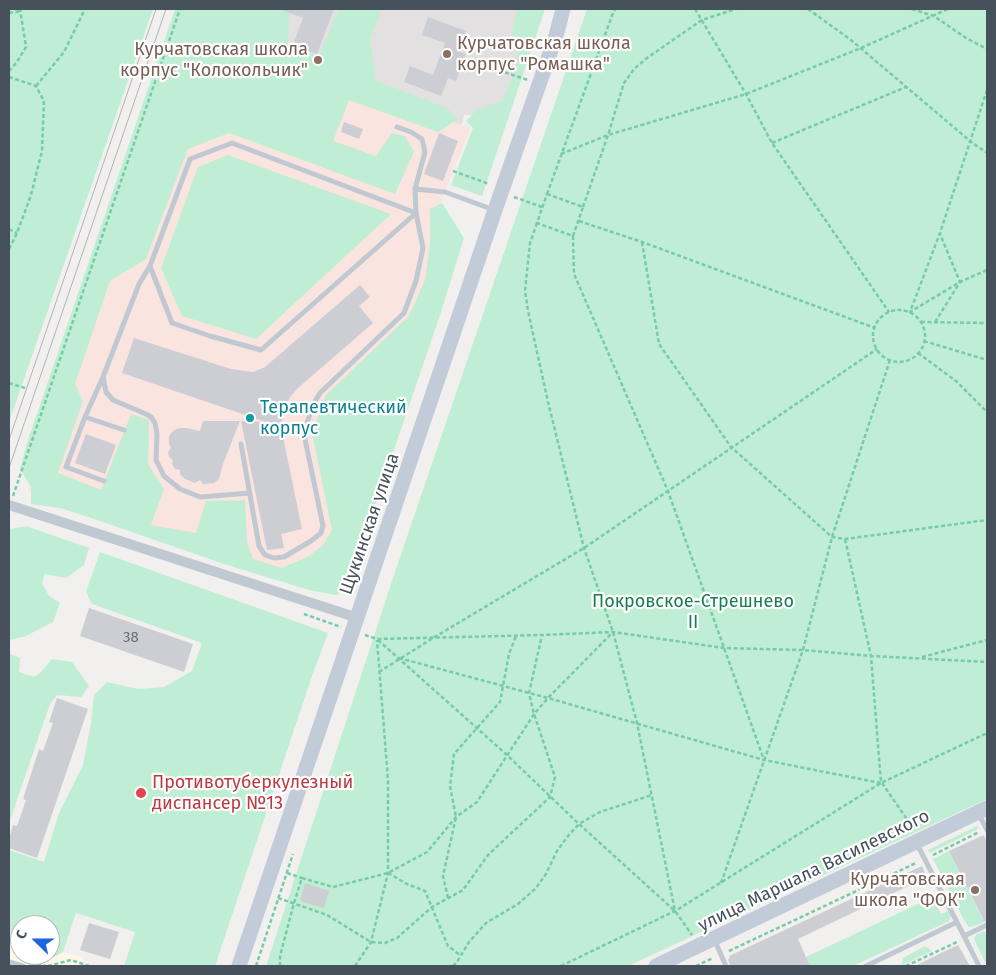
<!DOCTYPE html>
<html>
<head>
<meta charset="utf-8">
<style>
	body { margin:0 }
	#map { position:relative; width:996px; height:975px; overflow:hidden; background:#f2efef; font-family:"Fira Sans",sans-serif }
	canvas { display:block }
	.frame { position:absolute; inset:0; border:10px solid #47515c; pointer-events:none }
	.north { position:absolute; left:10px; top:915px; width:50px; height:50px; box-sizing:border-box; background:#fff; border:1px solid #b5b9be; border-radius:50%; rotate:292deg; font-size:14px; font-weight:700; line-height:20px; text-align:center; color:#47515c }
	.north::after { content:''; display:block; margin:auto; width:18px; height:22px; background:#1d64de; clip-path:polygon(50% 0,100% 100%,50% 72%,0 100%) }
</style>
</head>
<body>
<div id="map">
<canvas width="996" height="975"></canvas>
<div class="frame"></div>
<div class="north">С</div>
</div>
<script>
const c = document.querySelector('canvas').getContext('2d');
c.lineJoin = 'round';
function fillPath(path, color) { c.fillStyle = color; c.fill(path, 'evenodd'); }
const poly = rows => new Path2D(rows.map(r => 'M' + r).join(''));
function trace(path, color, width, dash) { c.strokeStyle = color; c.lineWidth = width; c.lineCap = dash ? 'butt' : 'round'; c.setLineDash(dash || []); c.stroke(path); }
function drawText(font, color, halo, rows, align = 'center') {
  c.font = font + ' "Fira Sans",sans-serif'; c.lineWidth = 4.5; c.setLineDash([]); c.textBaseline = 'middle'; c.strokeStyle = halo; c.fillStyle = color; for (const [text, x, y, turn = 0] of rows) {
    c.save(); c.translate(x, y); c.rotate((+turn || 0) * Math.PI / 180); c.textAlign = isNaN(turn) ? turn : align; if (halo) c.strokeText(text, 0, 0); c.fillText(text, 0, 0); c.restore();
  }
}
fillPath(poly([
	[9,943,20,947,20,955,44,955,52,958,63,952,83,958,85,966,9,966]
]), '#fcf7e9');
fillPath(poly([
	[199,9,544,9,504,126,465,114,461,125,352,89]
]), '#e3e0e1');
fillPath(poly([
	[191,31,352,89,470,128,441,202,463,238,340,594,28,491]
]), '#fae4e0');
fillPath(poly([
	[9,9,153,9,9,422],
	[175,9,289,9,288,46,319,56,339,9,381,9,370,39,376,81,447,108,458,119,438,132,349,100,333,141,376,156,392,133,405,136,414,152,395,194,229,133,188,149,146,259,110,281,75,384,83,401,58,473,101,490,131,414,149,420,148,464,164,489,151,525,196,533,206,501,245,500,247,542,253,559,282,568,309,556,323,545,332,530,312,433,326,395,409,316,425,280,430,244,430,209,442,203,464,238,440,315,358,555,344,590,336,595,309,590,224,564,97,520,60,508,31,504,31,487,20,469,27,443],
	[517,9,545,9,482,196,451,185,473,128,466,121,477,110,503,100,519,61,512,34],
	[587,9,987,9,987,799,628,966,266,966,394,575],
	[228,155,391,214,256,339,182,316,161,268,198,167],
	[26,526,89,548,84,565,66,578,45,574,42,583,49,596,60,603,53,622,26,636,9,640,9,531,11,529],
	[100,552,328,633,313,673,215,966,124,966,135,932,76,913,63,952,52,958,44,955,50,955,50,925,20,925,20,946,9,942,9,850,44,862,59,813,83,765,91,723,94,695,107,682,138,689,164,687,192,671,202,643,92,604,86,592],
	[9,653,20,658,19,672,34,677,40,673,52,659,72,662,89,686,81,697,57,695,50,704,9,823],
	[977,826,978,829,930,853,928,850],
	[949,851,983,920,987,918,987,921,975,926,969,927,965,922,933,859],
	[939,894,943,901,936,904,941,914,949,911,951,916,949,921,853,966,810,966,806,957],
	[984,931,986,934,987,933,987,966,974,939,976,935],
	[925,946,932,951,902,965,903,958]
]), '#bfeed4');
fillPath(poly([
	[282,9,334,9,317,54,293,45,303,18,282,10],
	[428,17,466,31,458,51,466,54,456,81,448,78,441,96,404,82,410,66,433,75,445,43,422,35],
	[344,122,363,129,359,139,341,132],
	[439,133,458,141,443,181,424,174],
	[360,285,370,297,359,306,373,323,298,388,290,397,283,409,282,421,282,432,302,529,281,534,284,548,267,550,241,421,266,422,122,373,134,338,231,369,253,372,265,367],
	[203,421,240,421,223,464,219,479,214,483,203,484,200,480,195,483,185,479,180,474,180,470,175,469,172,464,173,460,169,457,168,452,171,448,169,444,169,437,171,433,176,429,181,428,186,428,200,431],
	[86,434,116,445,105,474,75,463],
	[89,608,193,644,184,672,80,636],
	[57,698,88,709,37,858,9,848,9,839,13,825,17,826,26,800,23,799,39,749,43,751,53,723,49,722],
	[984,835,987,843,987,921,984,921,949,851],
	[922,866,927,877,798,939,810,966,730,966,728,959,730,958,729,956],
	[305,883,329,891,324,908,300,901],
	[89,923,119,932,110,959,80,950],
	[958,945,970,966,915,966,939,954]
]), '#ccced4');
trace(poly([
	[695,9,746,94,772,143,889,312],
	[808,9,851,40,970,141,987,153],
	[912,9,934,16,966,38,987,49],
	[9,13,21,11],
	[474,62,528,80],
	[9,71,17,62,26,47,20,9],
	[9,77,36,86,44,101,42,151,31,195,17,233,9,249],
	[36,86,64,52,85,9],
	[987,90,940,233,910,312,960,282,987,270],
	[772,143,906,87],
	[561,154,608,135,746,94,861,48,948,9],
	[453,171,489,184],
	[547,194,613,13,615,9],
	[547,194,583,207,573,236,537,223,547,194],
	[514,197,542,207],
	[583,207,608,135,624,83,634,69,647,58,702,20,736,9],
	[579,221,642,242,875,328],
	[537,223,530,243,525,291,528,311,548,402,584,548,613,632,637,723,675,911],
	[9,229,17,233],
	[573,236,574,274,668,491,764,760],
	[642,242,659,344,731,447,832,537,845,539,987,520],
	'873 336a26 26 0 1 1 52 0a26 26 0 1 1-52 0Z',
	[921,322,987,323],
	[935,322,960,282,940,234],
	[924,341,987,360],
	[918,353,956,381,987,412],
	[9,383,25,388],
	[13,496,180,9],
	[304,614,341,627],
	[365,635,377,639,542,635,613,632,724,648,803,650,871,656,987,662],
	[378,640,507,755,579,824,675,911,692,935],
	[922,657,987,640],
	[399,658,548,698,764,760,881,783,871,656,845,539],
	[379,672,433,638,584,548,877,349],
	[882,783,913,828],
	[933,855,979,832],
	[287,873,302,878],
	[388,873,407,884,425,891,448,946,460,955],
	[721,883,803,650,832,537,890,360],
	[278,898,327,915,371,942,385,943,397,938,432,907,463,890,488,855,550,797,555,777,534,714,529,693,542,635],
	[448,898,443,876,456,817,450,786,454,754,500,702,509,654,516,636],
	[729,951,916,863],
	[31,962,46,966],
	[48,966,71,960,89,966],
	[256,966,293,854],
	[280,966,280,956,294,903,302,878,333,887,388,873,427,852,456,817,477,802,534,714,548,698,612,633],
	[355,966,371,942,388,873,388,780,377,640],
	[453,966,457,962,469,942,486,923,518,904,536,888,546,874,557,851,568,836,579,824,600,812,652,795],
	[561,966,675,911,881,783,987,733],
	[696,966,713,958],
	[906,966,957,942]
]), '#77cca8', 2.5, [4, 2.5]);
trace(poly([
	[397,127,411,132,422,139,425,152,415,189,445,192,494,210],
	[415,189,416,213,232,143,190,159,150,266,172,323,210,336,261,350,416,213],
	[150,266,139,284,103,377,106,392,113,400,146,414,151,417,155,423,157,434,156,460,164,476,180,489,200,497,250,493],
	[103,377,85,417,66,467,104,481],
	[85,417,124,430],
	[241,444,259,546,265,555,274,558,284,557,311,541,321,533,323,526,305,439,306,426,313,405,320,393,404,313,416,281,423,248,416,213],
	[978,813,987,830],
	[917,844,964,936,979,966],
	[964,936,987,925],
	[714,939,726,966],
	[9,962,23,966],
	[866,966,957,922]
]), '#c0c8d1', 5);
trace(poly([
	[9,505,358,618]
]), '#c0c8d1', 10);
trace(poly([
	[239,966,495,210,556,36,563,9],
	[656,966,987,808]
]), '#c2cbd8', 15);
trace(poly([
	[9,440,156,9],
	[9,468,166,9]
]), '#b1b4b9', 1);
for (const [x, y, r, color] of [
	[447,54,5,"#8d6e63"],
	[318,60,5,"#8d6e63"],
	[250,418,5,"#0f9aa8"],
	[141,793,6,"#e0444e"],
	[975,890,5,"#8d6e63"]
]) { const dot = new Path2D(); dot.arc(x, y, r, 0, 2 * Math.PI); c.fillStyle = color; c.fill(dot); trace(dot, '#fff', 2); }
drawText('15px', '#68707a', null, [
	["38",131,638]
]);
drawText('18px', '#785e54', '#fff', [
	["Курчатовская школа",457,44,"left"],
	["корпус \"Ромашка\"",457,65,"left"],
	["Курчатовская школа",308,50],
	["корпус \"Колокольчик\"",308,71],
	["Курчатовская",965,880],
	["школа \"ФОК\"",965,901]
], 'right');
drawText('18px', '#0d838f', '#fff', [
	["Терапевтический",260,408],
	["корпус",260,429]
], 'left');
drawText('18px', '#47515c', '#fff', [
	["Щукинская улица",370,524,-71],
	["улица Маршала Василевского",814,871,-26]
]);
drawText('18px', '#197d52', '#fff', [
	["Покровское-Стрешнево",693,602],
	["II",693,623]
]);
drawText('18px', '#be3a42', '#fff', [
	["Противотуберкулезный",152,783],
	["диспансер №13",152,804]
], 'left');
</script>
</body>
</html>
